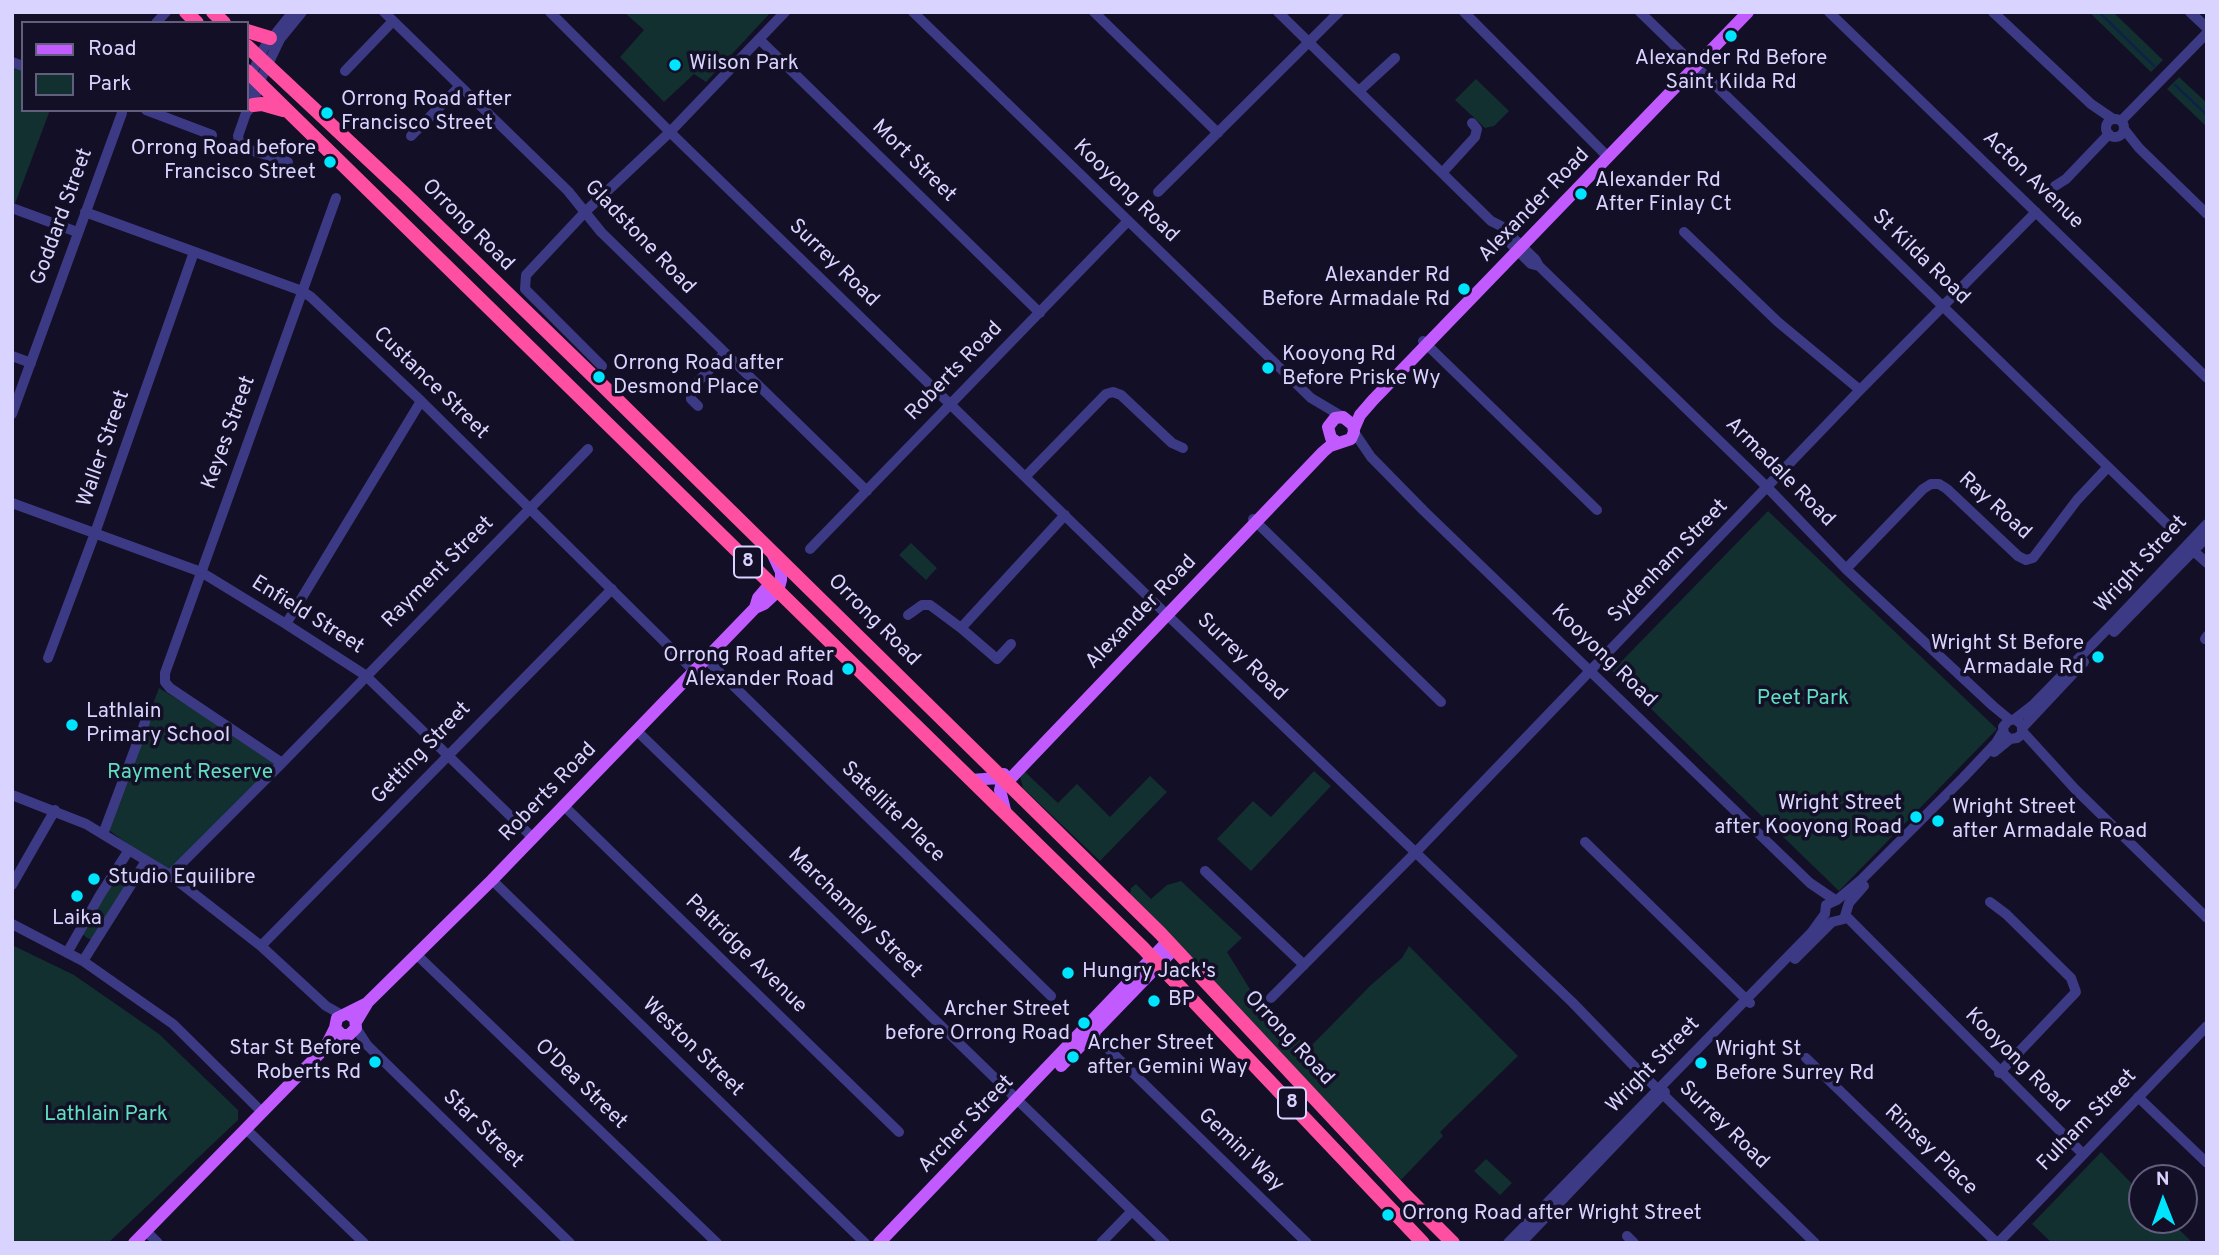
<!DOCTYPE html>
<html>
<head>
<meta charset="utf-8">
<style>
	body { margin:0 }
	#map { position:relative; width:2219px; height:1255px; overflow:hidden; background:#130f26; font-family:Overpass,sans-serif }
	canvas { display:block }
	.frame { position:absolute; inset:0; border:14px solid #d9d4ff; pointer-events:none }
	.legend { position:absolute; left:21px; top:21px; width:228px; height:91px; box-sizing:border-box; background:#130f26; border:2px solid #625e7d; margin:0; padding:9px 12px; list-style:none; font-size:21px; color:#d9d4ff }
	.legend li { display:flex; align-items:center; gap:14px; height:35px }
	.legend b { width:35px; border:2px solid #625e7d }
	.north { position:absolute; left:2128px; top:1164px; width:70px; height:70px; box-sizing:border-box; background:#130f26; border:2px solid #625e7d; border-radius:50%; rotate:359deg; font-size:19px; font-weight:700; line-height:28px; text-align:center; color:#d9d4ff }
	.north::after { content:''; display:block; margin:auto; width:24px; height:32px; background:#00e5ff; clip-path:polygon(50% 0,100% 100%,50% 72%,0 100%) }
</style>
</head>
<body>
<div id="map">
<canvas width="2219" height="1255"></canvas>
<div class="frame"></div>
<ul class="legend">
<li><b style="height:9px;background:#c25bff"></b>Road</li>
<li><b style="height:19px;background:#12302f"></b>Park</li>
</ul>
<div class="north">N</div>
</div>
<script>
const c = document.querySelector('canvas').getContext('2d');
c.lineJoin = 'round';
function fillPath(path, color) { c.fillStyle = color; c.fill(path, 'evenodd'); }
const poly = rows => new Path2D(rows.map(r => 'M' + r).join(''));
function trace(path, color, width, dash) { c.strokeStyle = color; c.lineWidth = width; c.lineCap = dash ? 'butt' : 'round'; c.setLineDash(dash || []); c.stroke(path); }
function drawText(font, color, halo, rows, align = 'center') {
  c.font = font + ' Overpass,sans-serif'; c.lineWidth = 7; c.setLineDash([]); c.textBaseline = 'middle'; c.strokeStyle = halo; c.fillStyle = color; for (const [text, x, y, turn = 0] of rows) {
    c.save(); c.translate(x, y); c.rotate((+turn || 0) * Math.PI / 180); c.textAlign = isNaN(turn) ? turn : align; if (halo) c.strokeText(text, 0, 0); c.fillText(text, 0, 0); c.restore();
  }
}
fillPath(poly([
	[624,12,771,12,706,82,694,74,664,102,620,57,644,30],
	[2089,12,2113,12,2163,60,2151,72],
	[12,62,23,66,23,110,50,110,13,209],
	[2179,77,2207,103,2207,127,2167,89],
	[1476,79,1509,111,1494,126,1485,128,1455,100],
	[1768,511,1997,729,1839,891,1612,671],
	[911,543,937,568,926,580,899,555],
	[159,688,282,763,170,875,106,828],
	[1024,771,1058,803,1077,784,1110,817,1150,776,1167,792,1100,861,1023,788,1020,776],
	[1314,771,1331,786,1251,871,1217,839,1253,801,1271,817],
	[118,869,133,881,96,941,87,938,80,932],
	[1181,881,1242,938,1227,952,1256,999,1309,1048,1371,985,1402,958,1409,946,1518,1056,1440,1132,1443,1136,1401,1180,1130,894,1131,888,1136,884,1151,899,1167,885],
	[12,945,74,975,159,1034,238,1110,238,1120,108,1243,12,1243],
	[2101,1152,2142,1194,2142,1220,2169,1220,2193,1243,2052,1243,2032,1224],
	[1486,1159,1512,1183,1500,1195,1474,1171]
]), '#12302f');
trace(poly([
	[2099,12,2154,66],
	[2175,85,2207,115]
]), '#0c2248', 2.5);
trace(poly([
	[384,12,568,191,601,232,867,491],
	[550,12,674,136,1162,610,1572,1002,1633,1065,1815,1243],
	[913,12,1311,398,1343,417],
	[1094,12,1218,133],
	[1278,12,1491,221,1501,226,1535,259,1539,266,1767,487,1846,569,1993,706,2010,720],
	[1464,12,1608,157],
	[1640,12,2173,530],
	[1829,12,2207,378],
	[1993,12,2091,104,2113,119],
	[2190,12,2207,28],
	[156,23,166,12],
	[760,40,1040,313],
	[12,62,23,66],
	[345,71,393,21],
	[1359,91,1395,58],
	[247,96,251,75,264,48,293,12],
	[146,110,212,135],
	'2106 128a9 9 0 1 1 18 0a9 9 0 1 1-18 0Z',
	[2121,121,2207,33],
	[2124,129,2139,148,2207,214],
	[411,136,459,87],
	[288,162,244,148,239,142,238,136,246,113,253,105,259,83,280,39,302,12],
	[1443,172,1475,137,1477,129,1472,123],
	[2055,186,2066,179,2109,134],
	[1158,192,1339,12],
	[12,208,77,232],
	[85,212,302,291,311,297,421,401,694,671],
	[1684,232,1778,322,1860,390],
	[1502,235,1531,264,1539,266],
	[1423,341,1597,510],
	[12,356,31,363],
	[602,366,525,289,526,275,586,211,670,132,785,12],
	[698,406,691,399,691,389,725,353],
	[12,414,122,113],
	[1354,432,1371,457,1424,511,1810,883,1835,900],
	[1025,477,1106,394,1113,392,1121,395,1172,443,1183,448],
	[12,503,201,572,286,624,365,675,532,837],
	[1253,519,1441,702],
	[2189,547,2207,563],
	[810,549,1128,221],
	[1846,569,1923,489,1931,484,1939,484,1947,489,2018,556,2026,560,2033,558,2077,500,2107,468],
	[908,615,922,605,930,605,961,628,997,659,1011,644],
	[286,624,421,401],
	[961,628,1065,515],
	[2114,632,2207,537],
	[2205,639,2207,636],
	[48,658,95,533,194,252],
	[706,659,1051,996],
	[2015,719,2033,705,2116,620,2207,524],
	[2023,727,2084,662],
	[636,730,1165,1243],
	[2023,732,2075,789,2207,918],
	[1994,752,2010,739,2017,738,2022,734,2022,725,2015,719,2008,721,2003,727,2004,734,2010,739],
	[282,763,170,688,165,682,165,673,336,198],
	[12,795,86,824,170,875,261,946,326,1006,342,1015],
	[564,806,899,1132],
	[103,834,145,722],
	[1585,842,1750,1003],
	[1205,871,1304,965],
	[170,875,282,763,588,449],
	[492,880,865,1243],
	[12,885,55,810],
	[1990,902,2006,914,2071,978,2076,992,1999,1073],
	[1846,916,2082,1153],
	[1832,922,1844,919,1849,903,1864,886],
	[12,924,83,961,173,1024,262,1112],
	[261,946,612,589],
	[67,953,100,895,129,850],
	[417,955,717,1243],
	[1795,959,1832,922],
	[83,961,146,861],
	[1271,998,1416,852,1860,390,2036,212],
	[356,1028,367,1045,570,1243],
	[1089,1030,1307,1243],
	[1806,1058,1997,1243],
	[2138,1097,2207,1163],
	[246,1129,364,1243],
	[146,1231,158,1243],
	[1627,1236,1634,1243],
	[1101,1243,1132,1211],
	[1508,1243,1812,932,1825,914,1826,905,1837,900,1862,879,1963,778,1996,743,2003,731],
	[1521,1243,1665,1092],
	[1998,1243,2207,1026]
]), '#3d3a85', 10);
trace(poly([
	[1354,429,1360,415,1373,400,1748,12],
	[755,608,758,598,770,584],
	[1004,774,1000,790,1006,814],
	[971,780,1012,777,1323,452,1330,446,1351,439,1354,432,1353,425,1343,417,1335,418,1328,427,1331,438,1338,443],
	[348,1014,355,1018,356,1028,349,1035,342,1035,335,1028,337,1018,367,1003],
	[356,1022,368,1002,492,880,755,608,764,604,778,591,781,580,781,572,773,555],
	[1061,1066,1175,948],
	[134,1243,325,1048,335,1028],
	[879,1243,1168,941]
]), '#c25bff', 12);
trace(poly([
	[186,12,197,23],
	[213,12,224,23],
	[247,31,270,38],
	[247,46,404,193,598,381,1160,933,1404,1194,1453,1243],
	[247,71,1143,948,1423,1243],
	[253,105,262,104,283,110]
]), '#ff4fa3', 14);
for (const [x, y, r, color] of [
	[1731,36,7,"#00e5ff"],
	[675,65,7,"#00e5ff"],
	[327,113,7,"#00e5ff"],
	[330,162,7,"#00e5ff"],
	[1581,194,7,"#00e5ff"],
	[1464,289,7,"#00e5ff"],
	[1268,368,7,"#00e5ff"],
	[599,377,7,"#00e5ff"],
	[2098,657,7,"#00e5ff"],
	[848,669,7,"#00e5ff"],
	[72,725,7,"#00e5ff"],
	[1916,817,7,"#00e5ff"],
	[1938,821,7,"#00e5ff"],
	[94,879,7,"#00e5ff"],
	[77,896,7,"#00e5ff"],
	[1068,973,7,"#00e5ff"],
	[1154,1001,7,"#00e5ff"],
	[1084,1023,7,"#00e5ff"],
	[1073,1057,7,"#00e5ff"],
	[375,1062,7,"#00e5ff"],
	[1701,1063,7,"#00e5ff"],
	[1388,1215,7,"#00e5ff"]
]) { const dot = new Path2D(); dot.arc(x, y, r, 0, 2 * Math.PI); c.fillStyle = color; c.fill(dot); trace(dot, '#130f26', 2.5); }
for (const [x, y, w] of [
	[748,562,28],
	[1292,1103,28]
]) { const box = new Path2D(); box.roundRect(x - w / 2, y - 15.5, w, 31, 5); c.fillStyle = '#130f26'; c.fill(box); trace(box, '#d9d4ff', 2); }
drawText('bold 19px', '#d9d4ff', null, [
	["8",748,562],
	["8",1292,1103]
]);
drawText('21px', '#d9d4ff', '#130f26', [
	["Alexander Rd Before",1731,60,"center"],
	["Saint Kilda Rd",1731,84,"center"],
	["Wilson Park",689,65],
	["Orrong Road after",341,101],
	["Francisco Street",341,125],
	["Orrong Road before",316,150,"right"],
	["Francisco Street",316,174,"right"],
	["Alexander Rd",1595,182],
	["After Finlay Ct",1595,206],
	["Alexander Rd",1450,277,"right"],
	["Before Armadale Rd",1450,301,"right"],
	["Kooyong Rd",1282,356],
	["Before Priske Wy",1282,380],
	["Orrong Road after",613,365],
	["Desmond Place",613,389],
	["Wright St Before",2084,645,"right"],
	["Armadale Rd",2084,669,"right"],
	["Orrong Road after",834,657,"right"],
	["Alexander Road",834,681,"right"],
	["Lathlain",86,713],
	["Primary School",86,737],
	["Wright Street",1902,805,"right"],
	["after Kooyong Road",1902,829,"right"],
	["Wright Street",1952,809],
	["after Armadale Road",1952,833],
	["Studio Equilibre",108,879],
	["Laika",77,920,"center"],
	["Hungry Jack's",1082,973],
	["BP",1168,1001],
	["Archer Street",1070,1011,"right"],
	["before Orrong Road",1070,1035,"right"],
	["Archer Street",1087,1045],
	["after Gemini Way",1087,1069],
	["Star St Before",361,1050,"right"],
	["Roberts Rd",361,1074,"right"],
	["Wright St",1715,1051],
	["Before Surrey Rd",1715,1075],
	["Orrong Road after Wright Street",1402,1215]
], 'left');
drawText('21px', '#d9d4ff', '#130f26', [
	["Mort Street",913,162,44],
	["Acton Avenue",2032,181,44],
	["Kooyong Road",1125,192,44],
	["Alexander Road",1535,206,-46],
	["Goddard Street",63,217,-70],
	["Orrong Road",467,226,45],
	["Gladstone Road",639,238,46],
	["St Kilda Road",1920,258,44],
	["Surrey Road",833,264,44],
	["Roberts Road",955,372,-46],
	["Custance Street",430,384,44],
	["Keyes Street",230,433,-70],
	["Waller Street",105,449,-71],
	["Armadale Road",1779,473,45],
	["Ray Road",1994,507,42],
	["Sydenham Street",1669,562,-46],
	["Wright Street",2142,565,-47],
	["Rayment Street",439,573,-45],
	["Alexander Road",1142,613,-46],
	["Enfield Street",307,616,32],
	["Orrong Road",873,621,45],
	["Kooyong Road",1603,657,44],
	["Surrey Road",1241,658,44],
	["Getting Street",422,754,-46],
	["Roberts Road",549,793,-46],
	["Satellite Place",892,813,44],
	["Marchamley Street",854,914,44],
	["Paltridge Avenue",745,955,44],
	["Orrong Road",1288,1039,47],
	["Weston Street",692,1048,44],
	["Kooyong Road",2016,1061,45],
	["Wright Street",1654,1066,-46],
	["O'Dea Street",580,1085,44],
	["Fulham Street",2088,1121,-46],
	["Archer Street",967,1125,-46],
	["Surrey Road",1723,1126,44],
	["Star Street",482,1130,44],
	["Gemini Way",1240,1151,44],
	["Rinsey Place",1930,1151,44]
]);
drawText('21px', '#5fe0c0', '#130f26', [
	["Peet Park",1803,700],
	["Rayment Reserve",190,774],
	["Lathlain Park",106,1116]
]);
</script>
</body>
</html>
